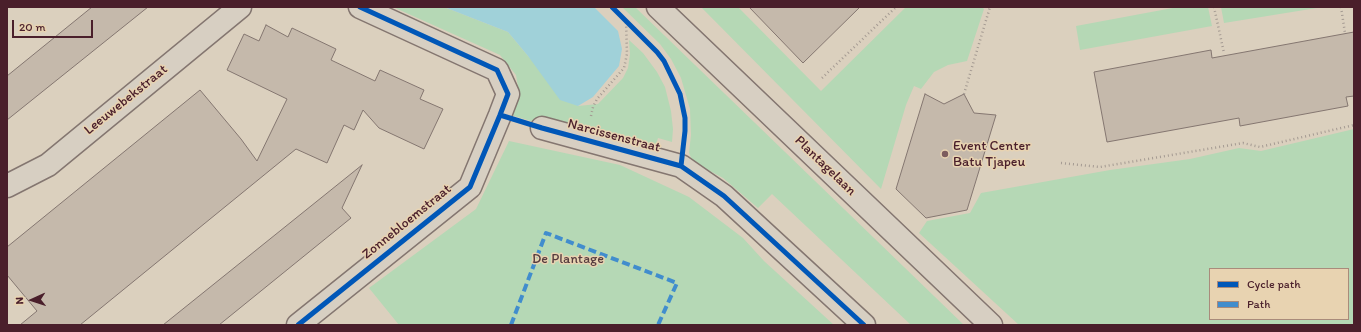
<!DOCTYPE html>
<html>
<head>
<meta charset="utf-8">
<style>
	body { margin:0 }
	#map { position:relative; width:1361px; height:332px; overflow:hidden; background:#dbd0be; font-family:Itim,sans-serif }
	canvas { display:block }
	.frame { position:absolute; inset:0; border:8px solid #4a1f2b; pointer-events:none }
	.legend { position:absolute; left:1209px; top:268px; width:140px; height:52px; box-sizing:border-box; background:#e8d3b1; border:1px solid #a98b7b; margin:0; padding:5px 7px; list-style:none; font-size:12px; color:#4a1f2b }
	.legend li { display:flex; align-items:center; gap:8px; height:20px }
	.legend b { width:20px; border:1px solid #a98b7b }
	.north { position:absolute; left:12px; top:280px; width:40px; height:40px; -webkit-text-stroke:3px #e8d3b1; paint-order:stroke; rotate:267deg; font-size:11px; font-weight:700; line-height:16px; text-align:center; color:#4a1f2b }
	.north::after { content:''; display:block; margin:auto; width:14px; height:18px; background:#4a1f2b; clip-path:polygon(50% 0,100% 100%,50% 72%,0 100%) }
	.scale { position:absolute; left:12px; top:20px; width:81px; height:18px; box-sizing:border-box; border:2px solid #4a1f2b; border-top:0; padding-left:5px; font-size:12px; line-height:14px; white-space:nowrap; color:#4a1f2b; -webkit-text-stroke:3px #e8d3b1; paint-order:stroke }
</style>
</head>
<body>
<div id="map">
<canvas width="1361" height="332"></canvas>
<div class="frame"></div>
<ul class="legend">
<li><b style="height:5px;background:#0057b8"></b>Cycle path</li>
<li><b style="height:5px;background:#418dcd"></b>Path</li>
</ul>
<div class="north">N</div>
<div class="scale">20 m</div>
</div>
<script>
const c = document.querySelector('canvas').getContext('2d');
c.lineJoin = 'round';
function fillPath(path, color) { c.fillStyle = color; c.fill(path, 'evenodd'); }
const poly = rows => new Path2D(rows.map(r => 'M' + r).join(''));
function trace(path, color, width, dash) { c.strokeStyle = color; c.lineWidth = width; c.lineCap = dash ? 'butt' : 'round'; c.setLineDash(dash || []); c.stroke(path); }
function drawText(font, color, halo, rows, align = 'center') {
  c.font = font + ' Itim,sans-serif'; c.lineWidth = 3; c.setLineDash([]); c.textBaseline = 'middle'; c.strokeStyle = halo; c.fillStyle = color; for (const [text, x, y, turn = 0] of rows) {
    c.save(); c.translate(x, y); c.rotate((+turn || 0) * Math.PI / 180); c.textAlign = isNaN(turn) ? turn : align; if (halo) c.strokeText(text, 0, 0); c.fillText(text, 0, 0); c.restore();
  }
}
fillPath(poly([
	[393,7,444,7,508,32,528,56,578,106,598,104,623,78,628,68,630,54,629,40,643,53,657,72,665,87,671,111,673,129,672,142,658,138,655,148,544,125,511,115,519,93,516,75,500,55],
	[622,7,635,7,964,325,911,325,772,194,758,208,723,178,693,162,689,153,691,135,690,109,681,78,671,59,660,44],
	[701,7,738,7,821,91,906,7,982,7,984,9,967,61,948,65,934,72,921,89,914,86,906,105,881,189],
	[1178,7,1208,7,1212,26,1080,50,1076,26],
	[1221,7,1323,7,1224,23],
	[1354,129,1354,325,1019,325,919,233,927,221,970,213,981,193,1110,170,1190,159,1239,148,1261,151],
	[1210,269,1348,269,1348,319,1210,319],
	[509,141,620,165,689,197,743,238,764,261,834,325,399,325,369,288,476,209]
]), '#b5d8b5');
fillPath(poly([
	[444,7,594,7,618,31,622,49,619,66,593,97,578,106,560,100,528,56,508,32]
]), '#a0d1d9');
const building = poly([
	[92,7,148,7,7,120,7,76,92,7],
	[749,7,860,7,803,63,749,7],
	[266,25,288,37,292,28,336,49,331,60,375,81,380,70,424,90,420,99,443,109,424,149,379,128,363,110,354,130,344,125,327,163,296,149,80,325,20,325,37,311,7,275,7,247,200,90,241,139,257,161,287,99,227,70,244,34,259,41,266,25],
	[1354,32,1354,96,1346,97,1348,106,1240,126,1239,118,1107,142,1094,72,1211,50,1212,58,1354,32],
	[925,94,944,104,964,94,974,113,996,115,967,210,926,218,896,189,925,94],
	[362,165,342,208,351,218,219,325,163,325,362,165]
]);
fillPath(building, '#c5b9ab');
trace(building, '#847670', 1);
const minor = poly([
	[542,128,681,166,724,196,864,325],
	[7,186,48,165,240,7],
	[298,325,470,187,500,115,508,94,497,70,360,7]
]);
const major = poly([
	[658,7,991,325]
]);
trace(minor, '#847670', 25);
trace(major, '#847670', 25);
trace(poly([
	[1214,7,1224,53],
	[1341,7,1345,33],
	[822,78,896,7],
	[964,94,990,7],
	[591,116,593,107,597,99,624,68,627,54,626,20],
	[1061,163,1100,167,1243,143,1260,147,1354,125]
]), '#a49a92', 2.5, [1, 3]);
trace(minor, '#d7cfc2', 22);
trace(major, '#d7cfc2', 22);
trace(poly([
	[511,325,546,233,677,283,658,325]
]), '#418dcd', 4, [8, 4]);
trace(poly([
	[612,7,657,52,664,61,680,94,685,118,685,131,681,166],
	[500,115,542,128,681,166,724,196,864,325],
	[298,325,470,187,500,115,508,94,497,70,360,7]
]), '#0057b8', 5);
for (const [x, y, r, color] of [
	[945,154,4,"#7d5d5e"]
]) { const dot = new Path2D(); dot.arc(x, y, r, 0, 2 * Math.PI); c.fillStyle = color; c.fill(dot); trace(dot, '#e8d3b1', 1.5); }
drawText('14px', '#4a1f2b', '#e8d3b1', [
	["Leeuwebekstraat",126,100,-39],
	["Narcissenstraat",614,136,15],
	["Plantagelaan",825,166,44],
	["Zonnebloemstraat",407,222,-39]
]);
drawText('14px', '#4a1f2b', '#e8d3b1', [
	["Event Center",953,146],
	["Batu Tjapeu",953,162]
], 'left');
drawText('14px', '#553c3f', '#e8d3b1', [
	["De Plantage",568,259]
]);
</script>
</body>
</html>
